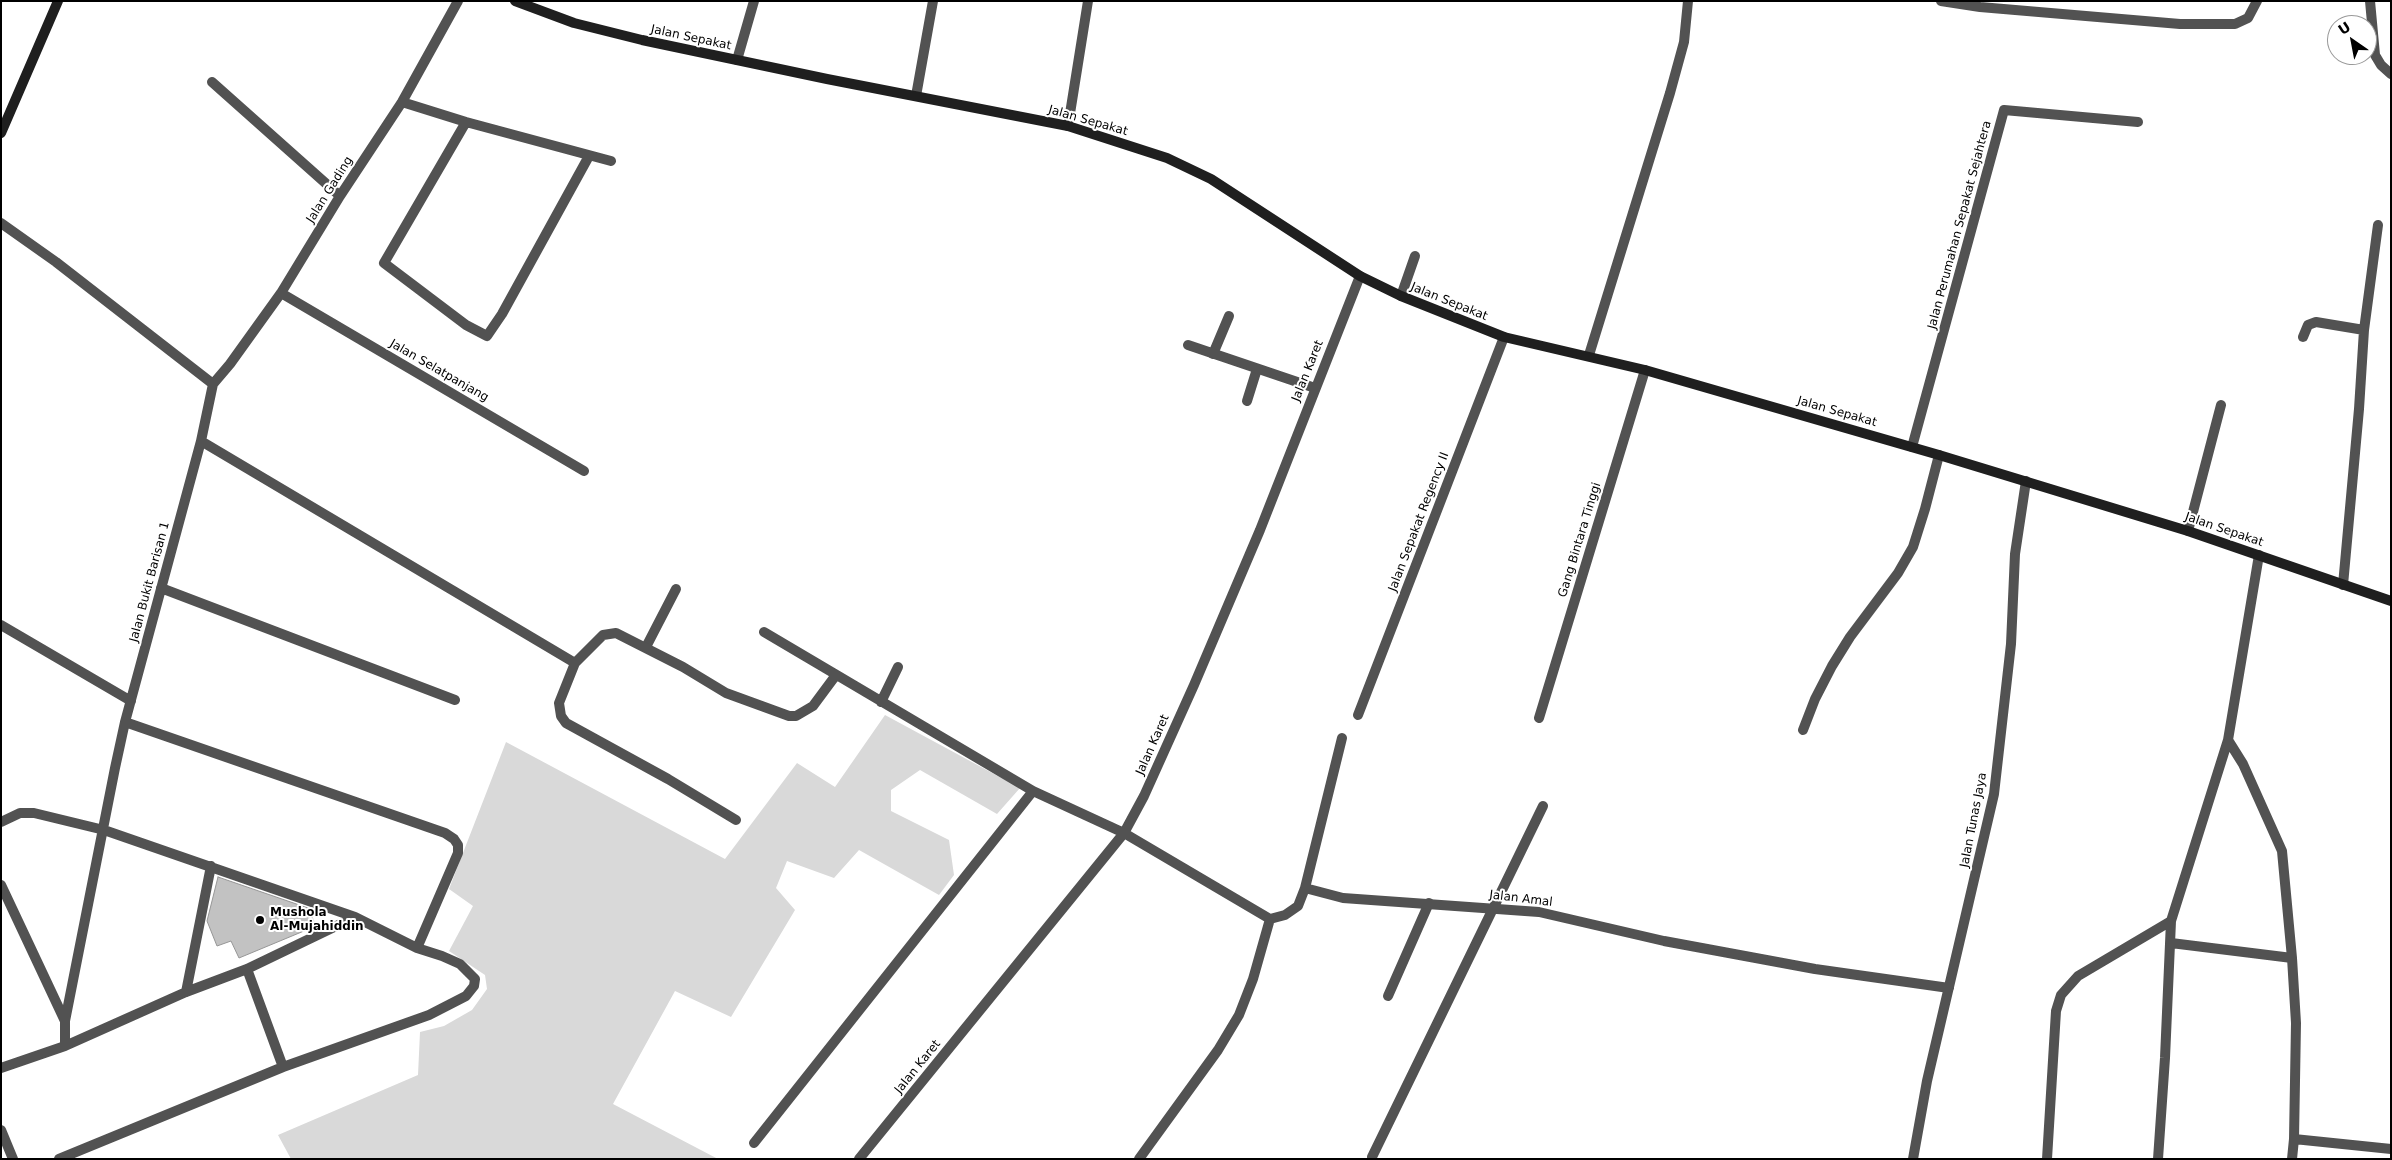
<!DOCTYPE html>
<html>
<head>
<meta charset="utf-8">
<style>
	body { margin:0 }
	#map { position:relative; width:2392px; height:1160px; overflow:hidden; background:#fff; font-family:"DejaVu Sans",sans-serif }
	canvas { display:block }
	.frame { position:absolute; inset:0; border:2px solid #000; pointer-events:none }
	.north { position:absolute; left:2327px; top:15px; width:50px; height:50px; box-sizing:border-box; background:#fff; border:1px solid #999; border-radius:50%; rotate:327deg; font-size:14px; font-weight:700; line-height:20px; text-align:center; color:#000 }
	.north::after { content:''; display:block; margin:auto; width:18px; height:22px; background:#000; clip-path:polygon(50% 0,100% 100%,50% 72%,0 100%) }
</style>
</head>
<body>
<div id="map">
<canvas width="2392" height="1160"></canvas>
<div class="frame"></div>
<div class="north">U</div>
</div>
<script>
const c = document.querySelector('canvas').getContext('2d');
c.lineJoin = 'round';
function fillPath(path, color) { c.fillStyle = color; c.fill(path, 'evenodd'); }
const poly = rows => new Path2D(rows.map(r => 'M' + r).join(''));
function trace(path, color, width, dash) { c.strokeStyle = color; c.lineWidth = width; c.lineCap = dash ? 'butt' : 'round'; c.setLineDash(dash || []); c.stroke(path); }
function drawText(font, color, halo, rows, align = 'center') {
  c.font = font + ' "DejaVu Sans",sans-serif'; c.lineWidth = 4; c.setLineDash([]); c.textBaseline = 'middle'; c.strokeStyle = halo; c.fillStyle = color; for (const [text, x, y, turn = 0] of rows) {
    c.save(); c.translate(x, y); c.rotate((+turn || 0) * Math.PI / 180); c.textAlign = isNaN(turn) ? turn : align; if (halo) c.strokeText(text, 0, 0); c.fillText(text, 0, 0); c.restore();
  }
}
fillPath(poly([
	[885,715,1020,788,997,814,920,770,891,790,891,811,949,840,954,875,939,895,859,850,834,878,787,861,776,888,795,910,731,1017,675,991,613,1104,718,1159,291,1159,278,1135,418,1075,420,1032,444,1026,472,1010,487,989,485,975,449,951,473,906,449,889,506,742,725,859,797,763,835,787]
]), '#d9d9d9');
const building = poly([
	[218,877,308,908,316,926,239,958,231,941,217,946,207,921,218,877]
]);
fillPath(building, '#c2c2c2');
trace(building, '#969696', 1);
trace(poly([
	[1401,296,1415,256],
	[1213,354,1229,316],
	[1247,401,1257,369],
	[646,647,676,589],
	[1388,996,1429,903]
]), '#525252', 10);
trace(poly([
	[1941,1,1980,7,2180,24,2235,24,2248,18,2257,1],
	[2370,1,2375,55,2381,65,2391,74],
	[737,60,754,1],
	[212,82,340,196],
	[916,96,933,1],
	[402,102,466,122,611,161],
	[466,122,384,263,466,325,487,336,502,314,589,156],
	[1068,126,1088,1],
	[1,223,56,262,213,384,201,441,125,722,115,768,65,1021,65,1046],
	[281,293,584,471],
	[2303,337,2308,325,2316,322,2364,330],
	[1188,345,1315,388],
	[1589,355,1670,93,1684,42,1688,1],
	[213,384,230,364,281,293,340,196,402,102,458,1],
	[201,441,575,663,559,703,561,716,566,723,668,779,736,820],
	[1912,447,2004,110,2138,122],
	[2188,531,2221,405],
	[2343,585,2359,409,2364,330,2378,225],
	[161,588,455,700],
	[1,625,131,701],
	[764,632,1033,791,1124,833,1270,919,1285,915,1298,906,1305,888,1343,898,1539,912,1664,941,1815,969,1949,988],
	[575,663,603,635,616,633,683,667,726,693,789,716,796,716,813,706,836,675],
	[881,702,898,667],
	[1358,715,1504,337],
	[1539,718,1645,370],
	[125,722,445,833,454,839,458,845,458,853,417,948],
	[1803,730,1815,699,1832,666,1850,637,1898,573,1913,547,1925,509,1939,455],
	[2228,740,2243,764,2282,851,2292,958],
	[1,822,20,813,34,813,104,830,355,917,417,948,442,956,460,964,475,979,474,986,466,996,429,1015,283,1067,59,1159],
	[1,885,65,1021],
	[1305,888,1342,738],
	[2171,943,2292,958,2296,1023,2294,1139,2292,1159],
	[247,969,283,1067],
	[186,992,211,866],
	[1,1068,65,1046,186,992,247,969,355,917],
	[1,1130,13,1159],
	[2294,1139,2391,1149],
	[754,1143,1033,791],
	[1372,1157,1543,806],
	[859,1159,1124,833,1144,796,1194,685,1260,530,1360,276],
	[1139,1159,1218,1050,1239,1015,1253,979,1270,919],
	[1913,1159,1927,1081,1994,794,2011,644,2015,554,2026,481],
	[2047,1159,2056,1011,2061,995,2078,976,2171,921,2228,740,2259,555],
	[2158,1159,2165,1058,2171,921]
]), '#525252', 10);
trace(poly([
	[515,1,574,23,642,40,827,79,1068,126,1167,158,1211,179,1360,276,1401,296,1504,337,1645,370,1939,455,2188,531,2391,601],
	[1,133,58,1]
]), '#1f1f1f', 10);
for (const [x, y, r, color] of [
	[260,920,5,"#000"]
]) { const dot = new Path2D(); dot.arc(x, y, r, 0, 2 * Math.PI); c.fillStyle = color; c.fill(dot); trace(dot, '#fff', 2); }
drawText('12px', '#000', '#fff', [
	["Jalan Sepakat",691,38,12],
	["Jalan Sepakat",1088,121,16],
	["Jalan Gading",330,190,-58],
	["Jalan Perumahan Sepakat Sejahtera",1960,225,-75],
	["Jalan Sepakat",1449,302,22],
	["Jalan Selatpanjang",439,371,30],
	["Jalan Karet",1308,371,-68],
	["Jalan Sepakat",1837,412,16],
	["Jalan Sepakat Regency II",1419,522,-69],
	["Jalan Sepakat",2224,530,19],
	["Gang Bintara Tinggi",1580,540,-73],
	["Jalan Bukit Barisan 1",150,582,-75],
	["Jalan Karet",1153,745,-66],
	["Jalan Tunas Jaya",1974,820,-79],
	["Jalan Amal",1521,899,7],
	["Jalan Karet",918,1067,-51]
]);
drawText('bold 12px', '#000', '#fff', [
	["Mushola",270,913],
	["Al-Mujahiddin",270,927]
], 'left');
</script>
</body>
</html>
